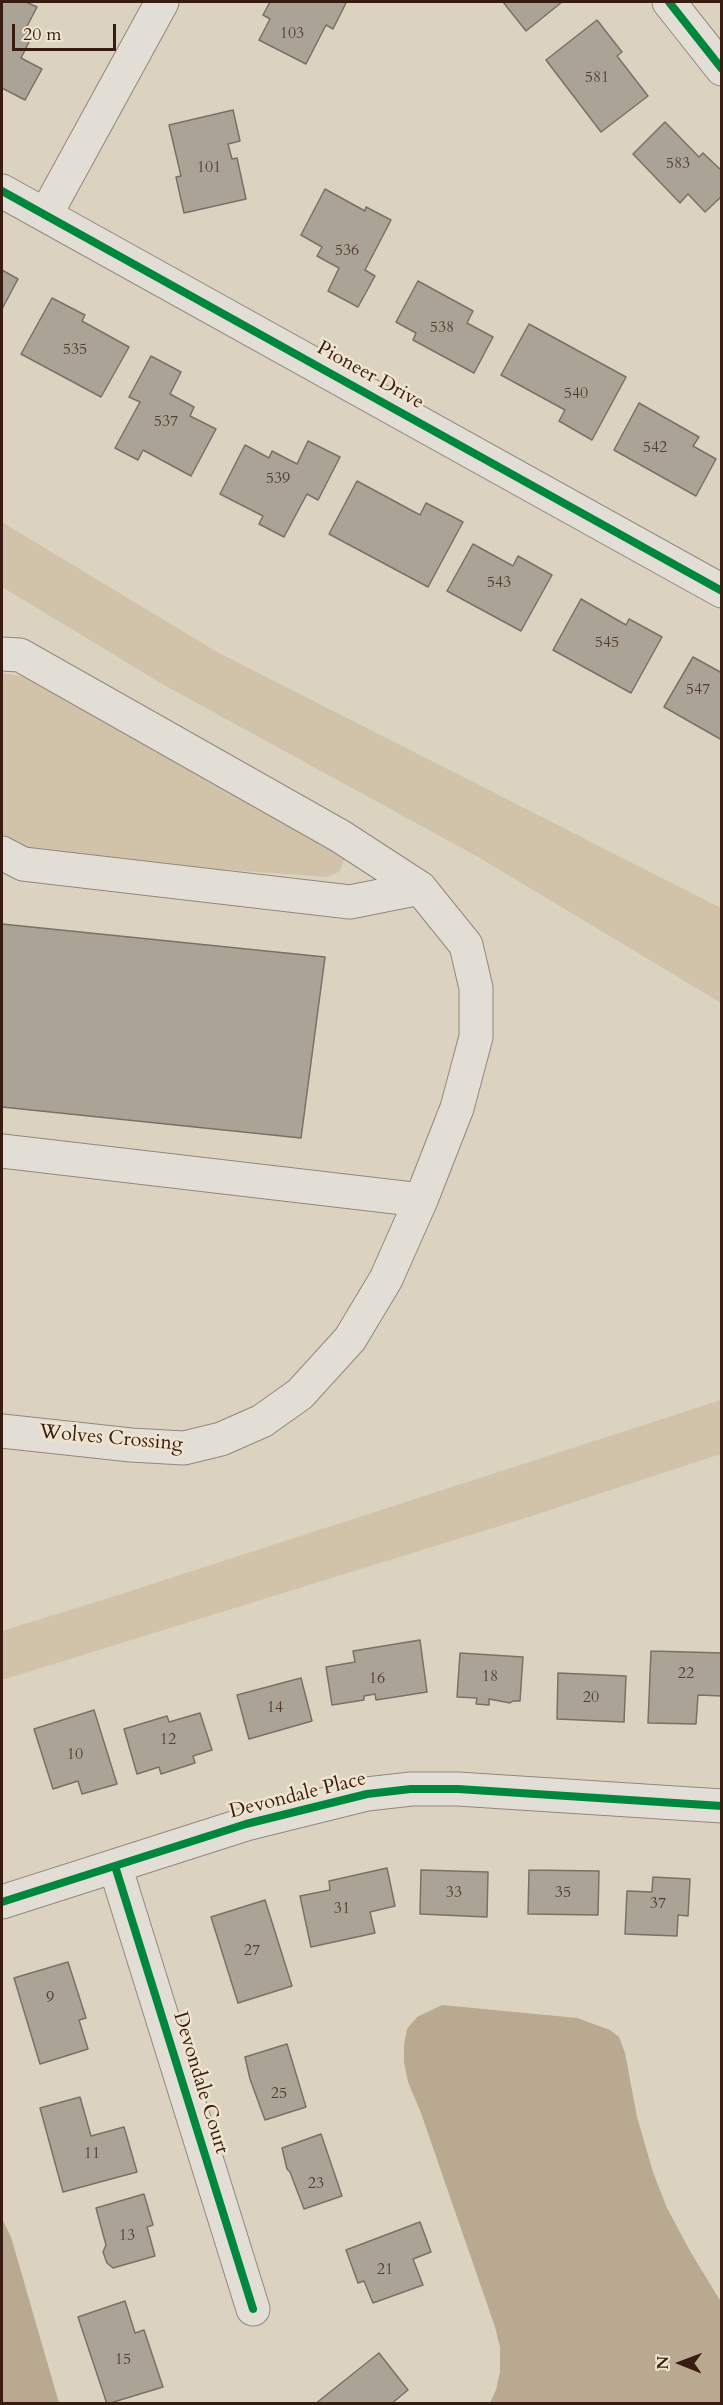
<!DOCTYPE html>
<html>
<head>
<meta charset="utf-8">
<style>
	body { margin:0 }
	#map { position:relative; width:723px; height:2405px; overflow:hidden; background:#dbd2c0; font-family:Cardo,serif }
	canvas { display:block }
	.frame { position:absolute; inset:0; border:3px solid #371c0f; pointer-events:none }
	.north { position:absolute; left:651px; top:2333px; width:60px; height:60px; -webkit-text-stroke:4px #efe4ce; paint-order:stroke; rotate:271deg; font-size:16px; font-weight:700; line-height:24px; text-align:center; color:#371c0f }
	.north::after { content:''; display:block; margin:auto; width:21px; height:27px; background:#371c0f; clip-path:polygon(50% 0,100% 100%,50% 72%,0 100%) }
	.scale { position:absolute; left:12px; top:24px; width:104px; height:27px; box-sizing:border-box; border:3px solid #371c0f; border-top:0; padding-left:8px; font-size:18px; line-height:21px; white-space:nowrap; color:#371c0f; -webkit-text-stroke:4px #efe4ce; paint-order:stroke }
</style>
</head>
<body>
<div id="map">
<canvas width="723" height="2405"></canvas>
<div class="frame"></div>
<div class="north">N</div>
<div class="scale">20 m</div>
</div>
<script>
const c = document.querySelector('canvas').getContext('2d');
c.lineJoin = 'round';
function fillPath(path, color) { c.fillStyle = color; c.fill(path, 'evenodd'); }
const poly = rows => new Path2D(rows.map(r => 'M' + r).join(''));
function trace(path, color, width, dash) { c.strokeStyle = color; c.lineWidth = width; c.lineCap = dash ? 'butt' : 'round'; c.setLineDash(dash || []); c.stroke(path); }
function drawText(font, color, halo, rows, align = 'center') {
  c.font = font + ' Cardo,serif'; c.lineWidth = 5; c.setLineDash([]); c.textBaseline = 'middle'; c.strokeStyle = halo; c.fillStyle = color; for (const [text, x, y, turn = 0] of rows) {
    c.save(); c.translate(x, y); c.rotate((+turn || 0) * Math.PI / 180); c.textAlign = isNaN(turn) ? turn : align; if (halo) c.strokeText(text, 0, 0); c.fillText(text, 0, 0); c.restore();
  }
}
fillPath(poly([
	[2,522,217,652,721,908,721,1003,478,857,164,685,2,587],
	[2,673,26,677,333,845,345,859,339,872,326,877,217,869,18,850,2,838],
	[721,1400,721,1454,519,1520,2,1680,2,1631,115,1596]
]), '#d1c3aa');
fillPath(poly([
	[442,2005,577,2018,610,2030,619,2037,625,2053,637,2117,653,2172,667,2208,690,2251,721,2302,721,2403,490,2403,496,2390,500,2372,500,2347,495,2327,421,2113,408,2082,404,2062,404,2045,407,2029,417,2017],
	[2,2219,11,2237,59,2403,2,2403]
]), '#b9a990');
const building = poly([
	[2,2,26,2,37,7,25,30,33,34,21,58,42,69,25,100,2,88,2,2],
	[270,2,344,2,346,3,333,29,326,25,306,64,259,40,270,19,263,15,270,2],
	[503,2,562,2,526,31,503,2],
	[597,20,622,52,617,56,648,96,601,132,546,60,597,20],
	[233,110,240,141,228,144,232,159,237,158,246,199,184,213,176,177,181,176,169,125,233,110],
	[665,122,699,157,703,153,722,171,722,196,705,212,688,194,680,203,633,154,665,122],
	[325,189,365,211,366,207,391,220,365,270,375,276,358,307,328,291,339,268,317,256,322,247,301,235,325,189],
	[2,270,18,279,2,309,2,270],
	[418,281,473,311,467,323,493,337,474,373,413,340,416,333,396,322,418,281],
	[52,298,85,315,82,321,129,347,101,397,21,354,52,298],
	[529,324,626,377,592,440,559,421,565,410,501,375,529,324],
	[151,356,181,372,170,394,194,407,190,416,216,429,191,476,143,450,138,460,115,448,140,402,129,397,151,356],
	[639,403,699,437,693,446,716,459,696,496,614,450,639,403],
	[308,441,340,457,318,500,307,494,284,537,259,524,263,516,220,494,245,445,269,458,272,451,297,464,308,441],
	[357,481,420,515,426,503,463,522,428,587,329,534,357,481],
	[473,544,513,566,518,556,552,575,521,631,447,591,473,544],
	[581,599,626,625,629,619,662,637,631,693,553,650,581,599],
	[693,657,722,673,722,740,664,707,693,657],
	[2,924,325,957,301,1138,2,1107,2,924],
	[420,1640,427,1692,376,1700,375,1694,364,1696,364,1700,332,1705,326,1667,355,1662,353,1651,420,1640],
	[651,1651,722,1653,722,1696,698,1695,696,1724,648,1723,651,1651],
	[460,1653,523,1657,520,1701,513,1701,510,1703,489,1699,489,1705,476,1704,477,1698,457,1697,460,1653],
	[558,1673,626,1676,624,1722,557,1719,558,1673],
	[301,1678,312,1721,249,1739,237,1695,301,1678],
	[94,1710,117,1784,82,1794,78,1781,53,1789,34,1729,94,1710],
	[200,1713,212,1750,193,1756,195,1763,161,1774,159,1767,137,1774,124,1729,167,1716,169,1722,200,1713],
	[387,1868,395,1906,370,1912,375,1933,311,1947,300,1896,330,1890,329,1881,387,1868],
	[421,1870,488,1872,487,1917,420,1914,421,1870],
	[529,1870,599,1871,598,1915,528,1914,529,1870],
	[653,1877,690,1879,688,1916,678,1915,677,1936,625,1934,627,1891,652,1892,653,1877],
	[265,1900,292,1986,238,2003,211,1917,265,1900],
	[68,1962,86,2018,79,2020,88,2049,40,2064,14,1978,68,1962],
	[287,2044,306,2107,265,2120,250,2079,245,2057,287,2044],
	[80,2097,91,2136,124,2127,137,2172,63,2192,40,2108,80,2097],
	[321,2134,342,2196,304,2209,290,2172,287,2169,282,2148,321,2134],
	[144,2194,153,2225,147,2227,155,2256,113,2268,107,2263,103,2252,106,2245,96,2208,144,2194],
	[420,2222,431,2252,413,2259,423,2285,373,2303,364,2281,358,2283,346,2250,420,2222],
	[125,2301,135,2333,144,2330,163,2387,107,2404,78,2317,125,2301],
	[379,2353,408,2390,391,2404,315,2404,379,2353]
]);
fillPath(building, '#aba396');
trace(building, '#7a7166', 1.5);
const minor = poly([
	[669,2,722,69],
	[2,191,722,591],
	[46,214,162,2],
	[2,654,20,655,340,836,420,888,466,945,476,988,476,1037,457,1108,421,1200,386,1279,350,1339,300,1394,262,1421,221,1439,184,1448,131,1445,2,1431],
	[2,853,23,864,350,902,420,888],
	[2,1151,421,1200],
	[115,1866,253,2309],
	[2,1902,246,1824,367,1794,411,1789,458,1789,722,1806]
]);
trace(minor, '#91887d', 35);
trace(minor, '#e3ded5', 33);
trace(poly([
	[669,2,722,69],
	[2,191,722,591],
	[115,1866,253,2309],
	[2,1902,246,1824,367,1794,411,1789,458,1789,722,1806]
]), '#00873e', 8);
drawText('16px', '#543e31', null, [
	["103",292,34],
	["581",597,78],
	["583",678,164],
	["101",209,168],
	["536",347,251],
	["538",442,328],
	["535",75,350],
	["540",576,394],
	["537",166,422],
	["542",655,448],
	["539",278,479],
	["543",499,583],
	["545",607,643],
	["547",698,690],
	["22",686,1674],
	["18",490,1677],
	["16",377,1679],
	["20",591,1698],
	["14",275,1708],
	["12",168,1740],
	["10",75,1755],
	["33",454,1893],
	["35",563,1893],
	["37",658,1904],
	["31",342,1909],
	["27",252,1951],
	["9",50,1998],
	["25",279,2094],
	["11",92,2154],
	["23",316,2184],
	["13",127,2236],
	["21",385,2270],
	["15",123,2360]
]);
drawText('20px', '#371c0f', '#efe4ce', [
	["Pioneer Drive",370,376,29],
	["Wolves Crossing",111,1439,5],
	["Devondale Place",298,1796,-14],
	["Devondale Court",200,2083,73]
]);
</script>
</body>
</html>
